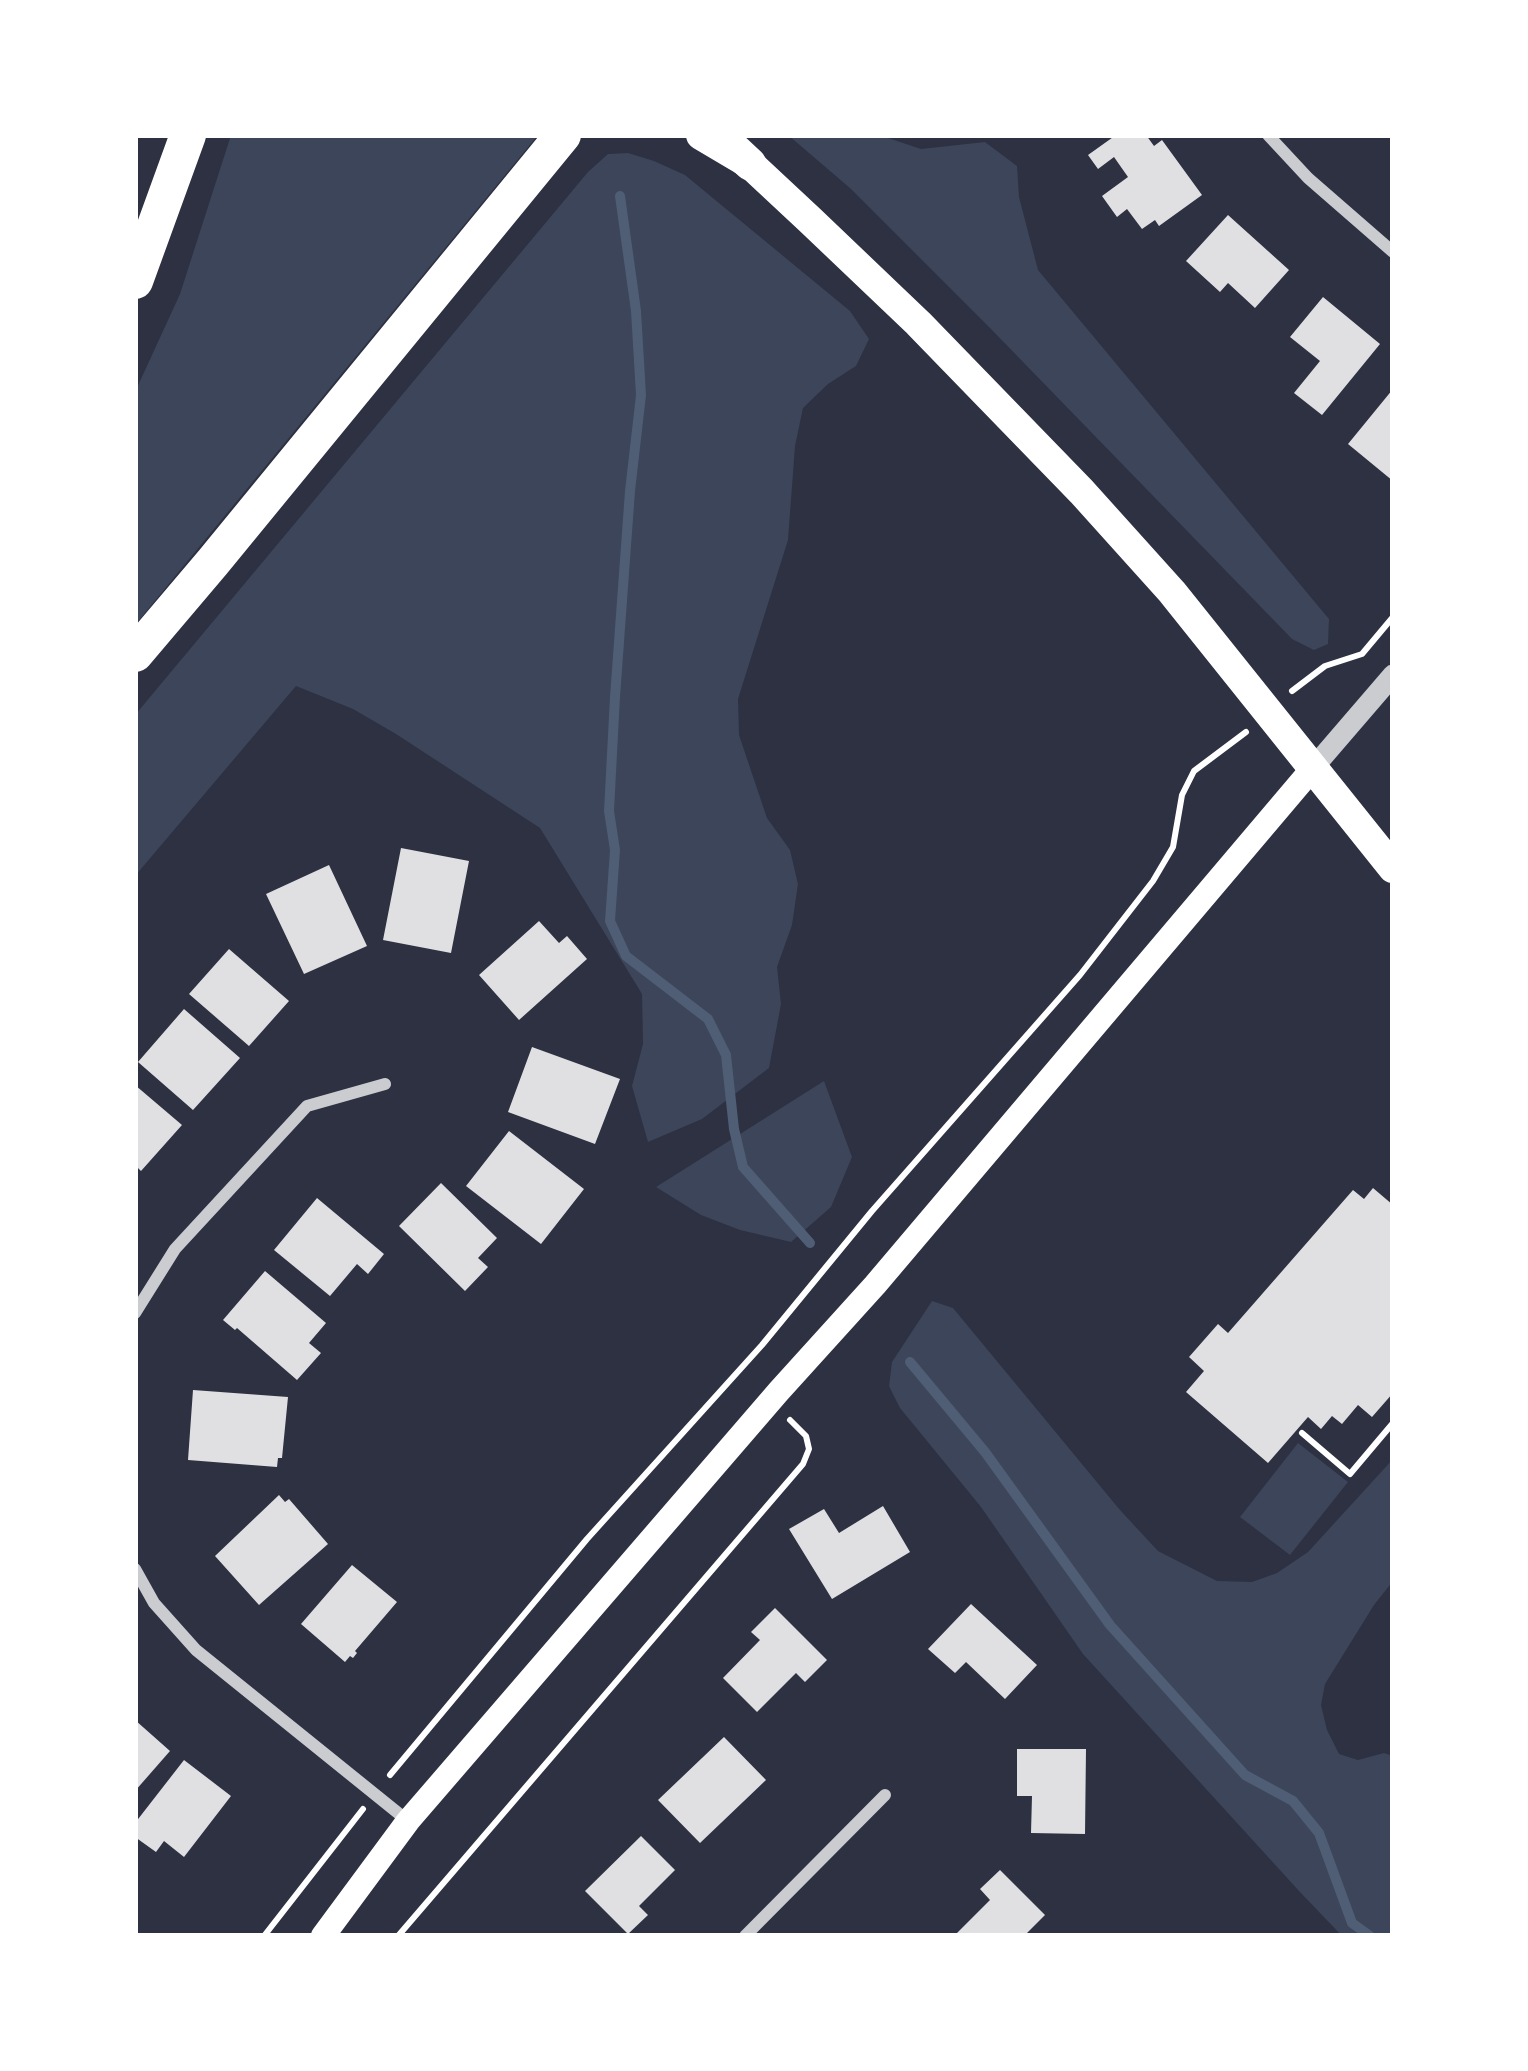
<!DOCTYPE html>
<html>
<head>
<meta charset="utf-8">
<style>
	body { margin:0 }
	#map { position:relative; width:1528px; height:2071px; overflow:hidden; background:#2d3142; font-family:Arial,sans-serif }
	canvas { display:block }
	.frame { position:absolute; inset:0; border:138px solid #fff; pointer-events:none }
</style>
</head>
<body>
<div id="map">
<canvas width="1528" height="2071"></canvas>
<div class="frame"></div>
</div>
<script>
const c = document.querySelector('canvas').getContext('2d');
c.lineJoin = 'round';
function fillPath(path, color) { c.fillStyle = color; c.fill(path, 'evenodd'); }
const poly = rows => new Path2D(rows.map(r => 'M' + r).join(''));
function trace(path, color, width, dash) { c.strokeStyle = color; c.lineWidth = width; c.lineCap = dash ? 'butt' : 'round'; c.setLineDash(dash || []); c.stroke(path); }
fillPath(poly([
	[231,135,538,135,135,625,135,392,180,294],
	[788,135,879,135,921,149,985,142,1017,166,1019,197,1038,270,1329,619,1328,644,1314,650,1292,639,990,328,851,189],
	[628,153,654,161,685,175,850,311,869,339,856,366,828,384,803,408,795,446,788,540,738,699,739,735,767,818,790,850,798,884,792,925,777,967,781,1004,769,1068,702,1119,648,1142,632,1086,643,1044,642,994,540,828,396,734,353,709,296,686,135,876,135,715,588,172,608,154],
	[824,1081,852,1157,831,1207,791,1242,740,1230,701,1215,656,1187],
	[932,1301,953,1308,1120,1510,1158,1551,1217,1581,1252,1582,1277,1573,1308,1552,1393,1459,1393,1581,1374,1605,1325,1684,1321,1705,1327,1730,1339,1754,1358,1760,1384,1753,1393,1756,1393,1936,1342,1936,1299,1891,1083,1654,981,1507,900,1408,889,1386,892,1362],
	[1298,1443,1348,1482,1290,1555,1240,1517]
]), '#3c4559');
trace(poly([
	[620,196,636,311,641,395,630,491,615,697,609,811,615,850,610,921,626,956,708,1019,726,1055,734,1129,743,1167,810,1243],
	[910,1362,985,1452,1110,1625,1245,1775,1293,1801,1319,1833,1352,1923,1370,1936]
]), '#4f5d75', 10);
fillPath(poly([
	[1116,135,1146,135,1154,146,1162,140,1202,195,1159,226,1155,220,1142,229,1127,209,1117,217,1102,196,1128,177,1114,157,1098,169,1088,155],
	[1228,215,1289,270,1255,308,1228,283,1220,292,1186,261],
	[1323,297,1380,344,1322,415,1294,393,1320,361,1290,337],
	[1393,389,1393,481,1348,444],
	[401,848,469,861,451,953,383,940],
	[329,865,367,946,304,974,266,894],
	[539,921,559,943,567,936,587,959,519,1020,479,975],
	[229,949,289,1001,249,1046,189,994],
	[184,1009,240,1058,193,1110,138,1062],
	[532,1047,620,1079,595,1144,508,1112],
	[135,1085,182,1125,141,1171,135,1165],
	[509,1131,584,1189,541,1244,466,1186],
	[441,1183,497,1238,478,1258,488,1267,465,1291,399,1226],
	[1373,1188,1393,1205,1393,1393,1372,1417,1358,1405,1342,1424,1332,1416,1321,1429,1308,1417,1268,1463,1186,1392,1204,1371,1189,1357,1218,1324,1228,1333,1353,1190,1364,1199],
	[317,1198,384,1254,368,1274,357,1264,330,1296,274,1250],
	[265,1271,326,1323,309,1343,321,1353,297,1380,237,1328,235,1330,223,1320],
	[193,1390,288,1397,282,1458,278,1458,277,1467,188,1460],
	[279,1495,285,1502,289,1499,328,1544,259,1605,215,1556],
	[883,1506,910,1552,832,1599,789,1529,824,1509,839,1533],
	[352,1565,397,1602,355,1651,357,1653,353,1658,350,1656,345,1662,301,1624],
	[971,1604,1037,1665,1005,1699,966,1662,955,1673,928,1649],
	[775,1608,827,1660,805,1682,796,1673,757,1712,723,1678,760,1640,751,1632],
	[135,1720,170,1751,135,1791],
	[724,1737,766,1780,700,1843,658,1800],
	[1017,1749,1086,1749,1085,1834,1031,1833,1032,1796,1017,1796],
	[184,1760,231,1796,184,1857,164,1841,156,1852,135,1837,135,1823],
	[641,1836,675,1870,639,1906,648,1915,628,1934,585,1891],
	[1000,1870,1045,1915,1024,1936,954,1936,990,1900,980,1889]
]), '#e0e0e3');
trace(poly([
	[1292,691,1325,666,1362,654,1393,617],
	[1302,1433,1350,1474,1393,1423],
	[390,1775,587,1539,762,1345,872,1211,1080,975,1153,881,1173,847,1182,795,1194,771,1246,732],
	[264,1936,363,1809],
	[398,1936,803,1464,809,1449,806,1436,790,1420]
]), '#fff', 6);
trace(poly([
	[1268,135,1308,178,1393,252],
	[135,1313,175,1249,307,1106,385,1084],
	[135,1569,154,1603,196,1650,408,1821],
	[745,1936,885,1795]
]), '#caccd0', 12);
trace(poly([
	[1313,768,1393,675]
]), '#caccd0', 21);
trace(poly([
	[323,1936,408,1821,779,1391,875,1285,1313,768]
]), '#fff', 24);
trace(poly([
	[701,135,750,164,810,220,918,323,1082,492,1172,592,1393,868]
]), '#fff', 30);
trace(poly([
	[719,135,750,164]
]), '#fff', 33);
trace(poly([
	[135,281,188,135],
	[135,654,213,562,563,135]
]), '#fff', 36);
</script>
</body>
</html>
